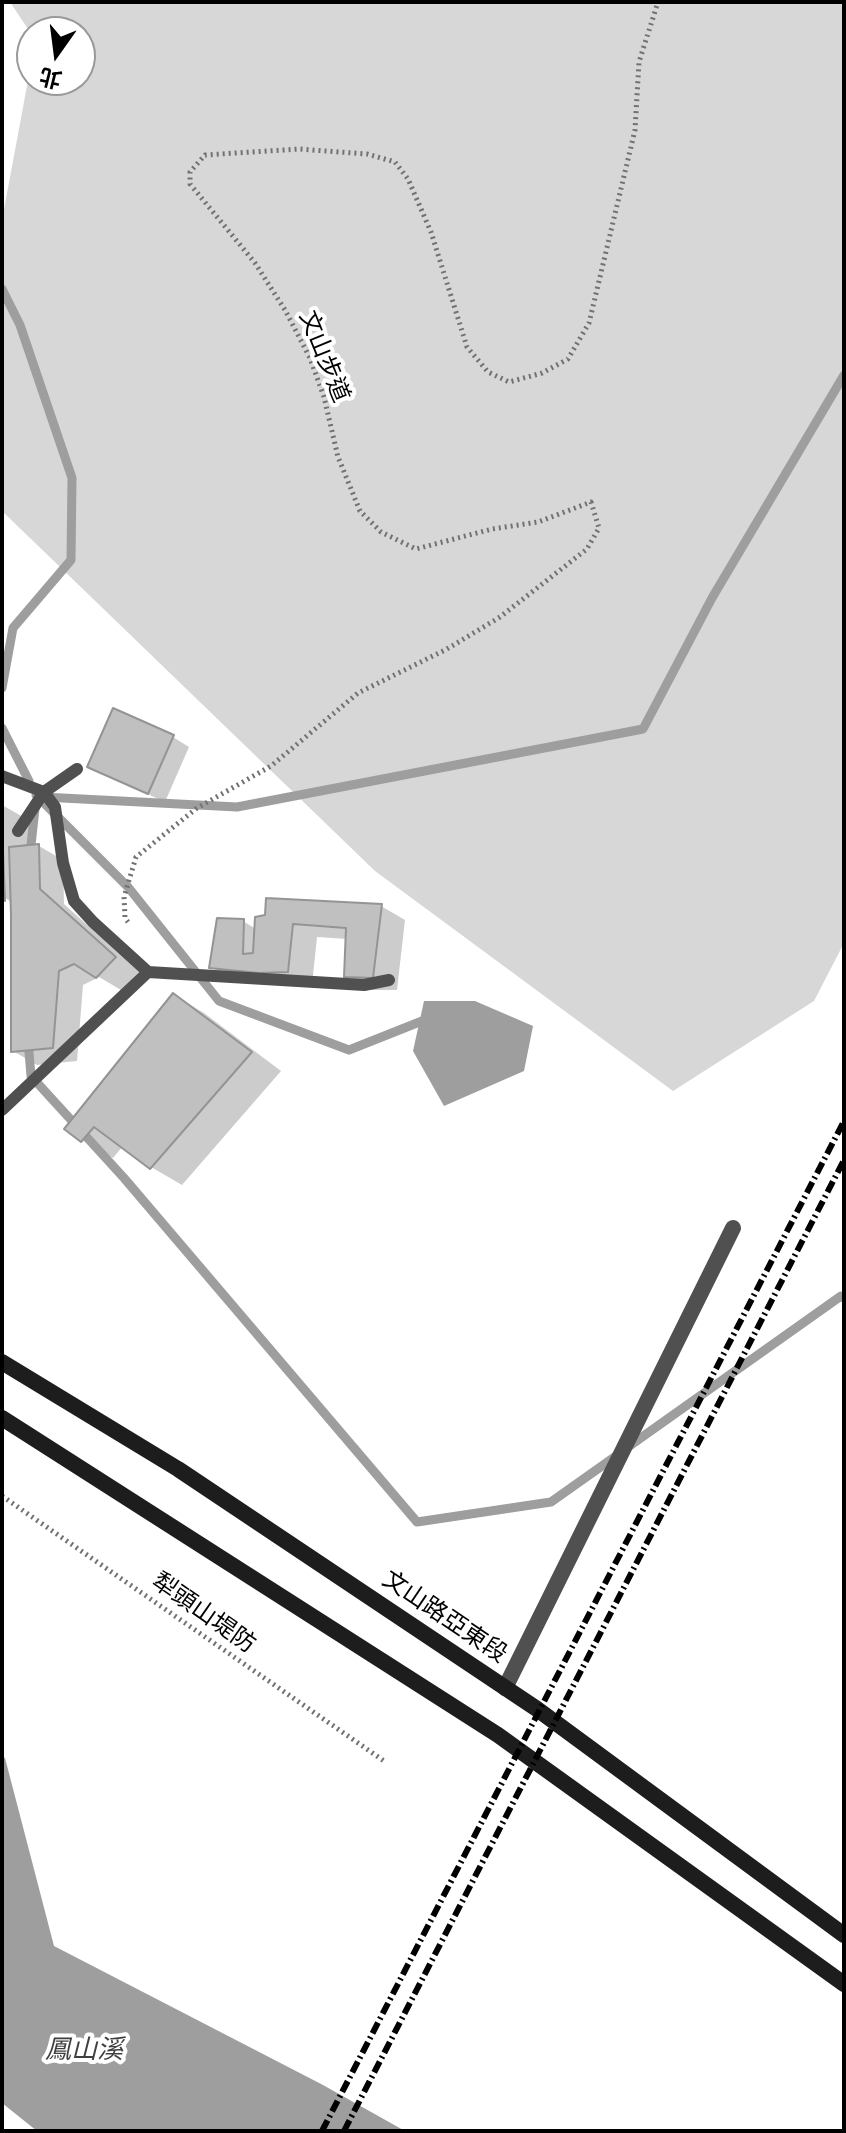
<!DOCTYPE html>
<html>
<head>
<meta charset="utf-8">
<style>
	body { margin:0 }
	#map { position:relative; width:846px; height:2133px; overflow:hidden; background:#fff; font-family:Poppins,"Noto Sans TC",sans-serif }
	canvas { display:block }
	.frame { position:absolute; inset:0; border:4px solid #000; pointer-events:none }
	.north { position:absolute; left:16px; top:16px; width:80px; height:80px; box-sizing:border-box; background:#fff; border:2px solid #999; border-radius:50%; rotate:194deg; font-size:22px; font-weight:700; line-height:32px; text-align:center; color:#000 }
	.north::after { content:''; display:block; margin:auto; width:28px; height:36px; background:#000; clip-path:polygon(50% 0,100% 100%,50% 72%,0 100%) }
</style>
</head>
<body>
<div id="map">
<canvas width="846" height="2133"></canvas>
<div class="frame"></div>
<div class="north">北</div>
</div>
<script>
const c = document.querySelector('canvas').getContext('2d');
c.lineJoin = 'round';
function fillPath(path, color) { c.fillStyle = color; c.fill(path, 'evenodd'); }
const poly = rows => new Path2D(rows.map(r => 'M' + r).join(''));
function trace(path, color, width, dash) { c.strokeStyle = color; c.lineWidth = width; c.lineCap = dash ? 'butt' : 'round'; c.setLineDash(dash || []); c.stroke(path); }
function drawText(font, color, halo, rows, align = 'center') {
  c.font = font + ' Poppins,"Noto Sans TC",sans-serif'; c.lineWidth = 8; c.setLineDash([]); c.textBaseline = 'middle'; c.strokeStyle = halo; c.fillStyle = color; for (const [text, x, y, turn = 0] of rows) {
    c.save(); c.translate(x, y); c.rotate((+turn || 0) * Math.PI / 180); c.textAlign = isNaN(turn) ? turn : align; if (halo) c.strokeText(text, 0, 0); c.fillText(text, 0, 0); c.restore();
  }
}
fillPath(poly([
	[10,2,844,2,844,943,814,1001,673,1091,375,871,2,511,2,220,32,59,32,80,80,80,80,32,32,32,32,35]
]), '#d7d7d7');
fillPath(poly([
	[424,1001,475,1001,533,1026,524,1071,444,1106,413,1051],
	[2,1756,5,1758,54,1946,323,2085,405,2131,37,2131,2,2103]
]), '#9e9e9e');
fillPath(poly([
	[173,737,189,747,165,802,106,775],
	[2,805,32,822,32,847,39,846,63,860,64,904,139,972,121,990,99,977,83,985,77,1061,37,1065,13,1051,13,903,2,896],
	[381,906,405,920,397,990,370,990,346,976,347,939,317,937,312,985,236,981,211,967,243,921,256,929],
	[174,995,204,1013,281,1071,182,1185,151,1167,123,1146,113,1158,82,1140]
]), '#0003');
trace(poly([
	[2,289,20,325,72,478,71,560,13,628,2,688],
	[2,728,29,781],
	[36,795,128,887,219,1001,349,1050,422,1021,430,1022],
	[43,797,237,807,643,729,712,598,844,375],
	[30,854,35,809],
	[28,1040,31,1076,124,1178,417,1522,551,1502,616,1456],
	[628,1447,841,1296,844,1298]
]), '#9e9e9e', 9);
const building = poly([
	[113,708,174,735,148,794,87,767,113,708],
	[2,825,5,901,2,899,2,825],
	[39,844,40,889,116,957,96,978,74,964,59,971,53,1048,11,1052,11,915,9,847,39,844],
	[266,898,382,904,373,978,344,977,346,928,293,924,288,972,259,973,209,968,217,918,244,919,243,954,253,953,255,917,265,915,266,898],
	[173,993,252,1052,150,1169,94,1127,81,1142,64,1129,173,993]
]);
fillPath(building, '#c0c0c0');
trace(building, '#949494', 2);
trace(poly([
	[128,922,125,918,124,897,136,857,197,808,271,766,358,693,447,649,500,617,587,549,599,528,591,502,538,522,492,529,416,549,381,532,360,511,338,457,324,397,310,358,285,310,255,263,190,184,190,172,205,155,299,149,367,154,395,162,408,179,431,232,467,347,488,372,509,382,542,373,568,359,589,323,635,130,639,62,658,2],
	[2,1496,384,1761]
]), '#727272', 5, [2, 4]);
trace(poly([
	[77,769,44,792,55,807,63,863,74,901,93,922,148,972,364,985,389,980],
	[2,776,44,792,18,831],
	[2,1110,148,972]
]), '#505050', 12);
trace(poly([
	[505,1688,733,1228]
]), '#505050', 16);
trace(poly([
	[2,1362,178,1469,537,1709,844,1935],
	[2,1418,498,1735,844,1984]
]), '#1d1d1d', 16);
trace(poly([
	[322,2131,844,1121],
	[344,2131,844,1160]
]), '#000', 6, [12, 4, 2, 4]);
drawText('24px', '#000', '#fff', [
	["文山步道",323,357,68],
	["犁頭山堤防",203,1614,35],
	["文山路亞東段",444,1618,34]
]);
drawText('italic 26px', '#3f3f3f', '#fff', [
	["鳳山溪",84,2051]
]);
</script>
</body>
</html>
